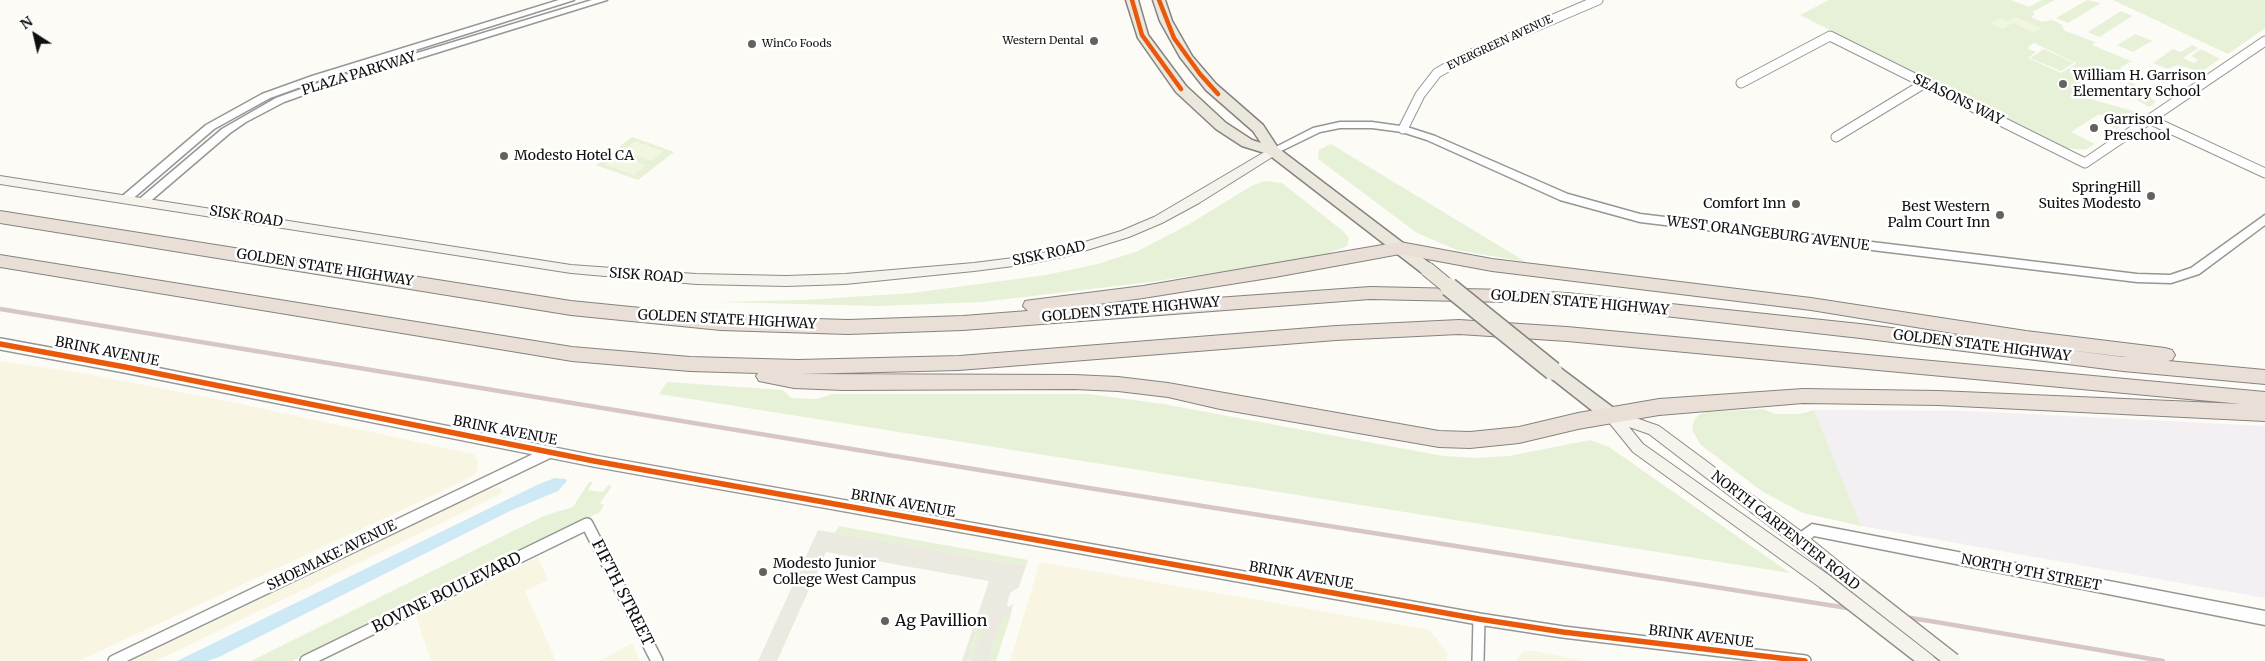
<!DOCTYPE html>
<html>
<head>
<meta charset="utf-8">
<style>
	body { margin:0 }
	#map { position:relative; width:2265px; height:661px; overflow:hidden; background:#fcfbf6; font-family:Merriweather,serif }
	canvas { display:block }
	.north { position:absolute; left:10px; top:10px; width:50px; height:50px; -webkit-text-stroke:4px #fff; paint-order:stroke; rotate:325deg; font-size:14px; font-weight:700; line-height:20px; text-align:center; color:#101010 }
	.north::after { content:''; display:block; margin:auto; width:18px; height:22px; background:#101010; clip-path:polygon(50% 0,100% 100%,50% 72%,0 100%) }
</style>
</head>
<body>
<div id="map">
<canvas width="2265" height="661"></canvas>
<div class="north">N</div>
</div>
<script>
const c = document.querySelector('canvas').getContext('2d');
c.lineJoin = 'round';
function fillPath(path, color) { c.fillStyle = color; c.fill(path, 'evenodd'); }
const poly = rows => new Path2D(rows.map(r => 'M' + r).join(''));
function trace(path, color, width, dash) { c.strokeStyle = color; c.lineWidth = width; c.lineCap = dash ? 'butt' : 'round'; c.setLineDash(dash || []); c.stroke(path); }
function drawText(font, color, halo, rows, align = 'center') {
  c.font = font + ' Merriweather,serif'; c.lineWidth = 5; c.setLineDash([]); c.textBaseline = 'middle'; c.strokeStyle = halo; c.fillStyle = color; for (const [text, x, y, turn = 0] of rows) {
    c.save(); c.translate(x, y); c.rotate((+turn || 0) * Math.PI / 180); c.textAlign = isNaN(turn) ? turn : align; if (halo) c.strokeText(text, 0, 0); c.fillText(text, 0, 0); c.restore();
  }
}
fillPath(poly([
	[1814,410,1970,411,2265,426,2265,598,1861,526]
]), '#f4eff2');
fillPath(poly([
	[0,361,82,373,232,402,473,454,478,460,478,466,476,473,466,480,79,661,0,661],
	[501,487,503,493,156,661,132,661,491,488],
	[538,557,548,580,525,591,556,661,431,661,416,617],
	[1040,562,1430,630,1447,652,1447,661,1010,661],
	[632,643,640,661,599,661,618,651],
	[1523,651,1535,651,1585,661,1516,661]
]), '#f8f6e3');
fillPath(poly([
	[1829,0,2011,0,2029,7,2042,0,2055,0,2032,12,2035,14,2031,17,2042,22,2052,20,2063,25,2061,26,2064,28,2063,30,2095,42,2092,45,2133,62,2130,62,2120,68,2127,72,2120,77,2125,81,2121,84,2113,78,2079,78,2083,97,2140,113,2117,129,2112,127,2117,123,2099,114,2071,132,2095,144,2085,150,2066,148,1800,15],
	[2034,43,2076,63,2076,64,2061,73,2028,58,2036,52,2027,48],
	[2087,0,2101,3,2068,23,2056,18],
	[2113,0,2265,0,2265,28,2228,54],
	[2121,11,2132,16,2099,37,2088,32],
	[2136,34,2152,41,2133,52,2117,45],
	[2192,45,2198,48,2183,58,2194,63,2198,60,2191,56,2201,49,2220,59,2201,72,2177,65,2168,69,2153,63,2173,49,2181,52],
	[2044,49,2074,63,2061,71,2030,58],
	[2130,81,2156,102,2149,107,2137,100,2140,98,2123,86],
	[632,137,674,152,638,180,596,165],
	[1331,144,1526,262,1457,250,1417,233,1318,159,1319,150],
	[1265,181,1282,183,1343,231,1349,238,1347,246,1319,257,1150,282,982,302,878,306,718,302,804,300,912,293,1046,275,1098,264,1138,251,1186,226,1253,185],
	[667,382,783,390,791,398,817,399,832,394,1089,394,1163,404,1443,456,1476,458,1509,456,1590,440,1609,447,1790,573,659,394],
	[1763,409,1775,414,1800,414,1814,410,1861,526,1803,513,1763,492,1701,445,1692,430,1694,421,1698,415,1706,412],
	[589,482,593,482,588,490,603,492,608,485,612,486,600,503,604,505,600,512,292,661,251,661,511,532,546,515,573,507],
	[839,526,1028,560,1026,566,835,533],
	[987,610,989,615,973,660,967,661,981,613],
	[1008,615,1010,618,996,661,989,661,998,628,1004,617]
]), '#e7f1d7');
fillPath(poly([
	[2016,17,2041,28,2033,33,2013,23,2003,29,1991,23,2001,18,2008,21],
	[635,141,664,151,652,161,623,151],
	[617,155,646,165,634,175,605,165]
]), '#f0f6e0');
fillPath(poly([
	[818,530,1026,566,1019,587,1010,593,1007,604,1009,607,1013,604,1010,618,1008,615,1004,617,998,629,989,661,971,661,989,615,986,610,981,613,967,661,962,661,989,581,826,552,777,661,758,661]
]), '#ece9e1');
fillPath(poly([
	[555,478,566,479,567,481,558,491,510,511,219,657,207,661,177,661,539,484]
]), '#cde9f5');
const minorFar1 = poly([
	[1741,83,1830,36,2085,163,2265,41],
	[2151,120,2265,173],
	[1403,129,1420,95,1437,73,1467,56,1598,0],
	[1836,137,1925,83]
]);
const minor = poly([
	[0,344,125,367,594,461,1479,619,1563,632,1805,661],
	[114,661,550,452],
	[306,661,587,524,657,661],
	[1478,661,1479,619]
]);
const tertiary = poly([
	[559,0,574,0,320,80,270,98,214,129,130,201,126,202,120,198,206,125,262,94,312,76,559,0],
	[592,0,607,0,323,88,284,102,246,122,230,133,147,204,139,204,137,201,222,129,276,98,315,84,592,0],
	[1340,122,1372,122,1407,127,1435,136,1568,194,1640,214,2137,274,2170,275,2191,268,2265,215,2265,225,2199,274,2171,283,2137,282,1640,222,1560,200,1427,140,1402,132,1372,128,1340,128,1320,132,1277,153,1273,154,1268,151,1313,128,1340,122],
	[1812,524,2265,611,2265,625,1814,536,1805,544,1800,546,1795,544,1793,540,1795,536,1812,524]
]);
const secondary = poly([
	[1273,147,1279,151,1277,154,1199,203,1162,223,1129,237,1071,255,1029,264,974,271,845,284,786,286,696,284,571,273,0,184,0,176,571,265,696,274,786,276,845,274,974,263,1029,256,1065,248,1121,231,1154,217,1273,147],
	[1610,409,1659,426,1806,535,1863,581,1865,586,1863,591,1857,593,1851,591,1794,545,1649,434,1629,427,1643,444,1830,576,1832,581,1830,586,1824,588,1818,586,1633,452,1603,415,1605,411,1610,409]
]);
const primary = poly([
	[1126,0,1138,0,1148,35,1186,86,1226,123,1252,140,1261,143,1253,131,1206,90,1180,57,1160,21,1153,0,1165,0,1172,21,1192,56,1216,84,1263,125,1278,148,1432,265,1435,269,1432,273,1422,273,1268,154,1242,146,1216,129,1176,92,1138,38,1126,0],
	[1553,365,1559,367,1615,409,1618,414,1615,419,1609,421,1603,419,1547,375,1545,371,1547,367,1553,365]
]);
const motorway = poly([
	[0,211,571,301,721,316,848,320,963,316,1028,311,1023,306,1025,301,1032,300,1143,286,1400,242,1492,259,1811,298,2026,331,2165,348,2172,350,2175,355,2172,360,2168,361,2265,370,2265,384,2123,371,1860,338,1567,305,1508,302,1370,299,963,330,848,334,721,330,571,315,0,223,0,211],
	[1400,254,1492,271,1811,310,2026,345,2126,357,2123,357,1860,324,1567,293,1508,290,1370,287,1062,309,1143,298,1275,277,1400,254],
	[0,255,572,347,690,357,798,360,959,356,1336,326,1459,320,1567,327,2265,392,2265,421,1938,405,1803,403,1659,415,1578,429,1519,443,1470,448,1439,447,1220,409,1168,397,1118,391,1074,389,843,390,794,388,759,381,756,376,758,373,690,371,572,361,0,267,0,255],
	[1459,334,1567,341,2242,404,1938,391,1803,389,1659,399,1578,413,1519,427,1470,432,1439,431,1168,383,1118,377,1074,375,802,374,959,370,1336,340,1459,334]
]);
trace(minorFar1, '#969694', 11);
trace(minor, '#969694', 14);
trace(tertiary, '#969694', 3);
trace(secondary, '#8d8c8a', 2);
trace(primary, '#848381', 3);
trace(motorway, '#848381', 2);
trace(minorFar1, '#fffefe', 9);
trace(minor, '#fffefe', 11);
fillPath(tertiary, '#fffefe');
fillPath(secondary, '#f5f3eb');
fillPath(primary, '#ece7dc');
fillPath(motorway, '#e9dfd7');
trace(poly([
	[0,309,1095,489,1936,622,2163,661]
]), '#d8c6c7', 4.5);
const secondaryBridge = poly([
	[1824,581,1927,661],
	[1857,586,1953,661]
]);
const primaryBridgeFar1 = poly([
	[1427,269,1450,288]
]);
const primaryBridge = poly([
	[1449,287,1553,371]
]);
trace(secondaryBridge, '#8d8c8a', 18, []);
trace(primaryBridgeFar1, '#848381', 16, []);
trace(primaryBridge, '#848381', 21, []);
trace(secondaryBridge, '#f5f3eb', 15);
trace(primaryBridgeFar1, '#ece7dc', 14);
trace(primaryBridge, '#ece7dc', 18);
trace(poly([
	[1132,0,1142,35,1181,89],
	[1159,0,1174,38,1200,74,1218,94]
]), '#e8590c', 4.5);
trace(poly([
	[0,344,125,367,594,461,1479,619,1563,632,1805,661]
]), '#e8590c', 5.5);
for (const [x, y, r, color] of [
	[1094,41,5,"#636260"],
	[752,44,5,"#636260"],
	[2063,84,5,"#636260"],
	[2094,128,5,"#636260"],
	[504,156,5,"#636260"],
	[2151,196,5,"#636260"],
	[1796,204,5,"#636260"],
	[2000,215,5,"#636260"],
	[763,572,5,"#636260"],
	[885,621,5,"#636260"]
]) { const dot = new Path2D(); dot.arc(x, y, r, 0, 2 * Math.PI); c.fillStyle = color; c.fill(dot); trace(dot, '#fff', 2); }
drawText('11px', '#101010', '#fff', [
	["Western Dental",1084,41],
	["WinCo Foods",762,44,"left"]
], 'right');
drawText('11px', '#101010', '#fff', [
	["EVERGREEN AVENUE",1500,43,-25]
]);
drawText('14px', '#101010', '#fff', [
	["PLAZA PARKWAY",359,74,-17],
	["SEASONS WAY",1958,100,26],
	["SISK ROAD",246,217,9],
	["WEST ORANGEBURG AVENUE",1768,234,7],
	["SISK ROAD",1049,254,-12],
	["GOLDEN STATE HIGHWAY",325,268,9],
	["SISK ROAD",646,276,4],
	["GOLDEN STATE HIGHWAY",1580,303,5],
	["GOLDEN STATE HIGHWAY",1131,310,-5],
	["GOLDEN STATE HIGHWAY",727,320,3],
	["GOLDEN STATE HIGHWAY",1982,346,7],
	["BRINK AVENUE",107,352,11],
	["BRINK AVENUE",505,431,11],
	["BRINK AVENUE",903,504,10],
	["NORTH CARPENTER ROAD",1785,531,38],
	["SHOEMAKE AVENUE",332,556,-26],
	["NORTH 9TH STREET",2031,573,11],
	["BRINK AVENUE",1301,576,10],
	["BRINK AVENUE",1701,637,7]
]);
drawText('14px', '#101010', '#fff', [
	["William H. Garrison",2073,76],
	["Elementary School",2073,92],
	["Garrison",2104,120],
	["Preschool",2104,136],
	["Modesto Hotel CA",514,156],
	["SpringHill",2141,188,"right"],
	["Suites Modesto",2141,204,"right"],
	["Comfort Inn",1786,204,"right"],
	["Best Western",1990,207,"right"],
	["Palm Court Inn",1990,223,"right"],
	["Modesto Junior",773,564],
	["College West Campus",773,580]
], 'left');
drawText('16px', '#101010', '#fff', [
	["BOVINE BOULEVARD",447,593,-26],
	["FIFTH STREET",622,593,63]
]);
drawText('16px', '#101010', '#fff', [
	["Ag Pavillion",895,621]
], 'left');
</script>
</body>
</html>
